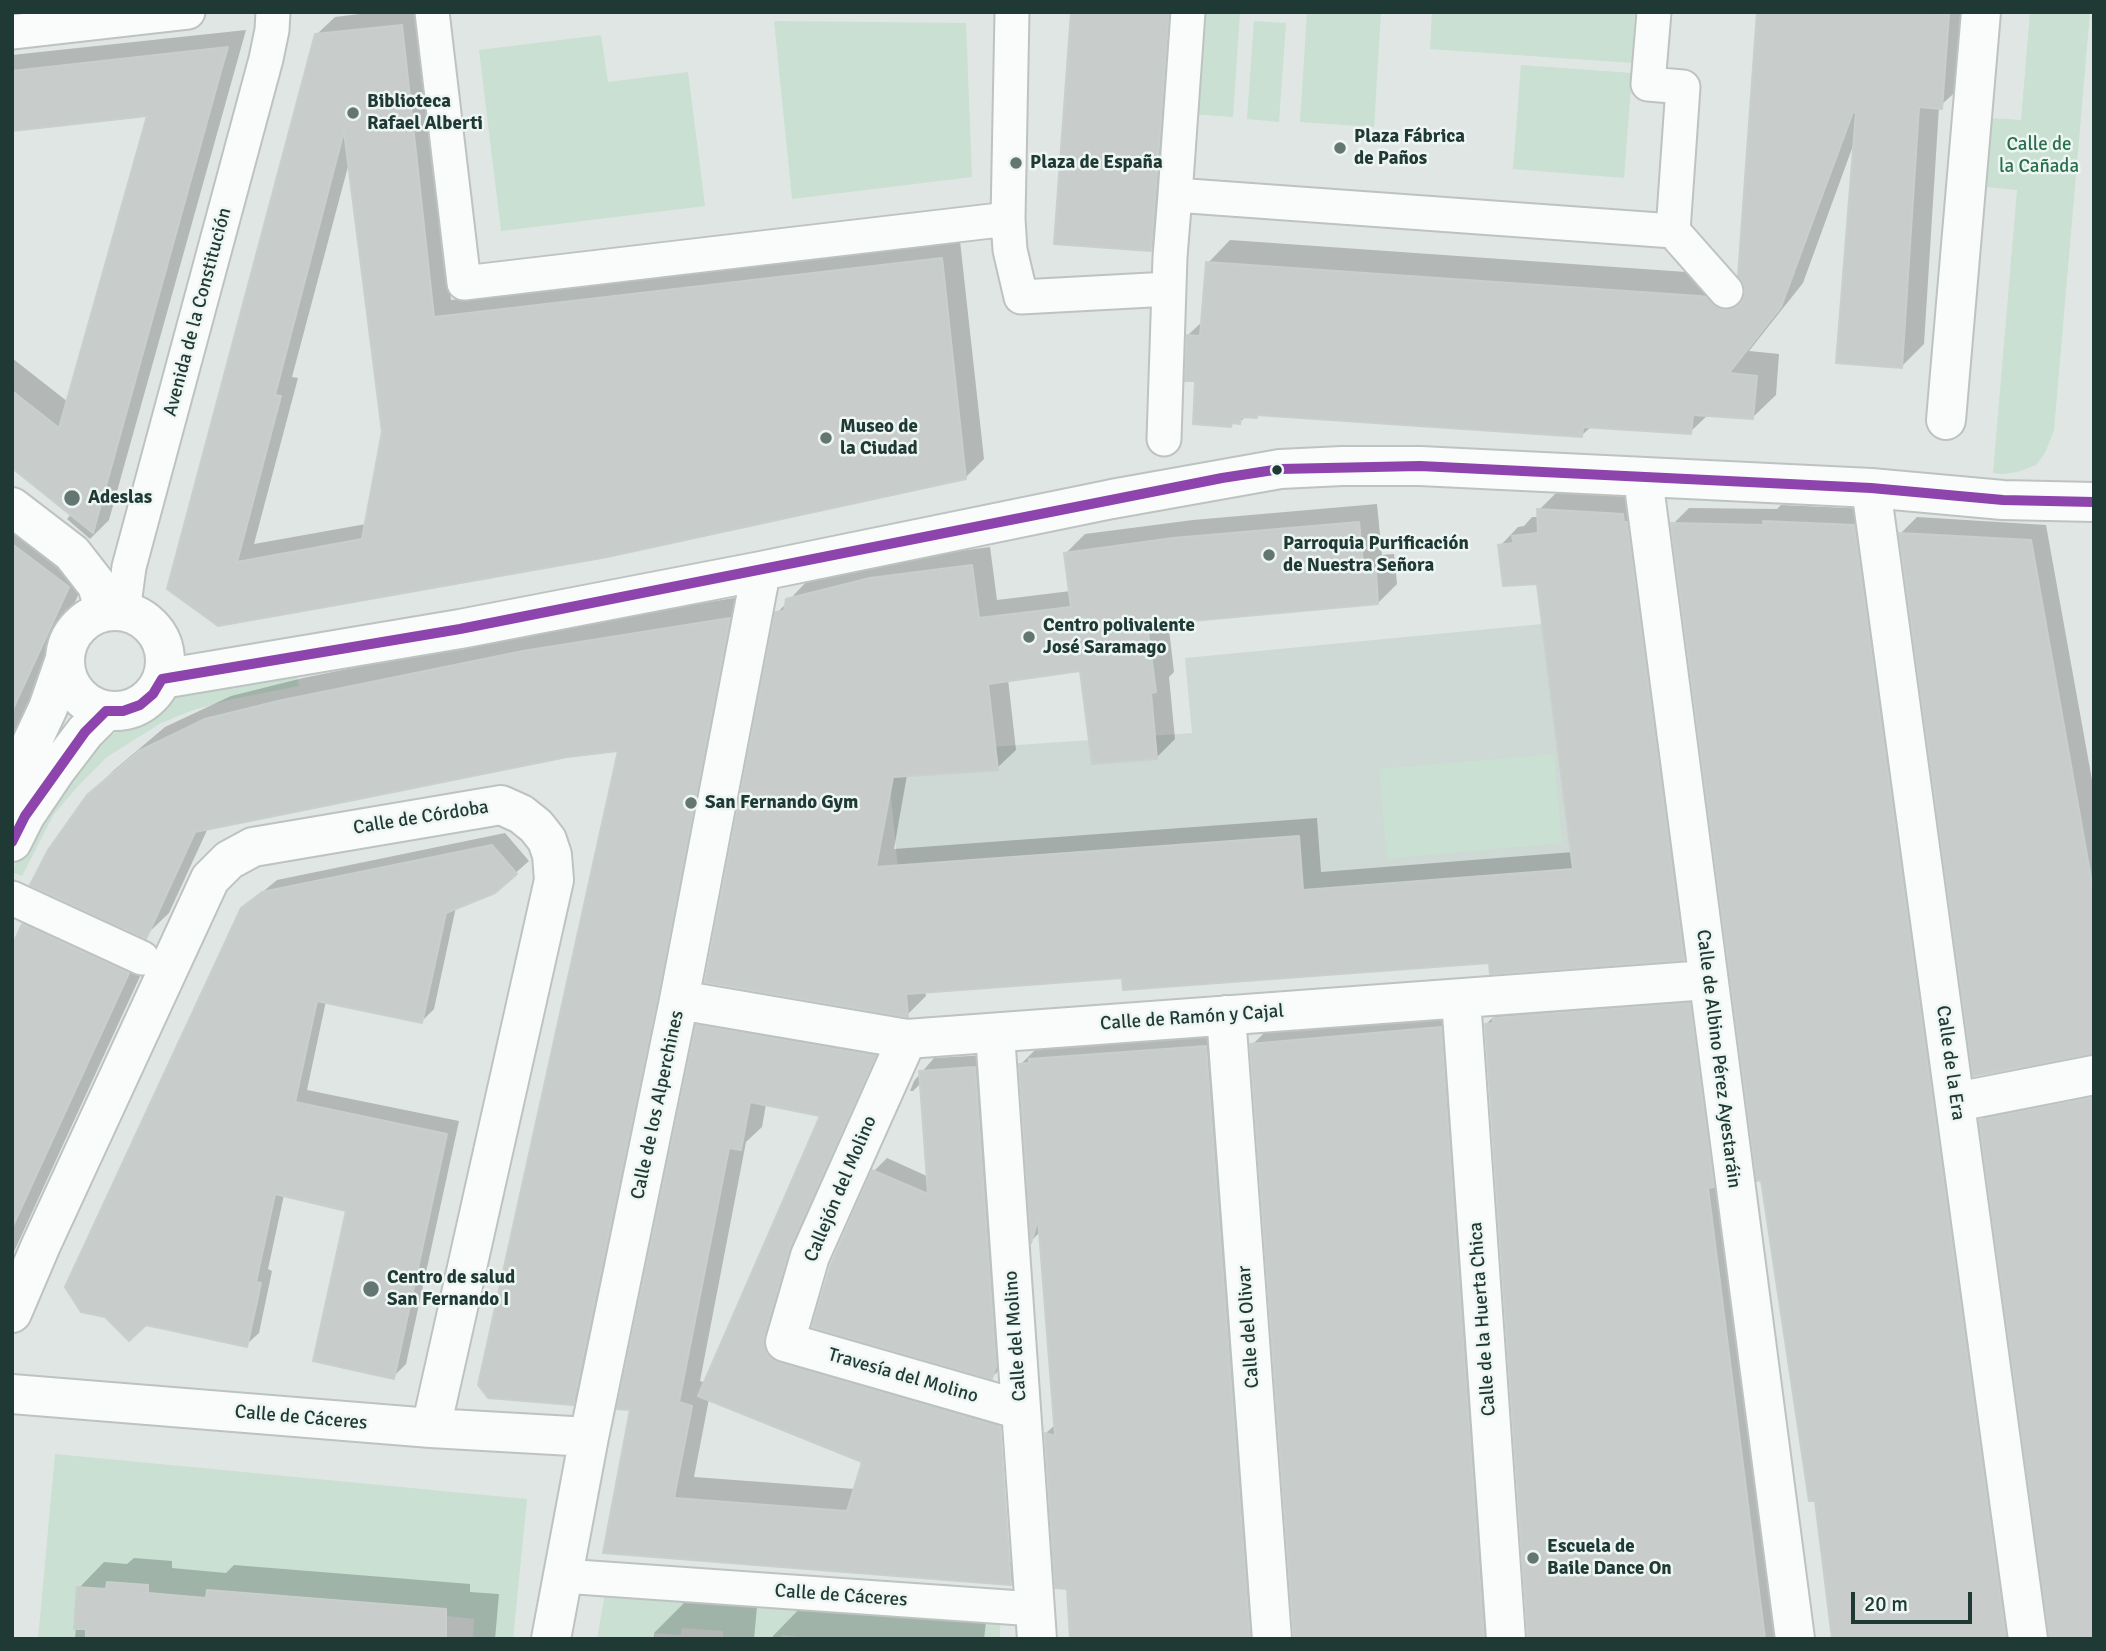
<!DOCTYPE html>
<html>
<head>
<meta charset="utf-8">
<style>
	body { margin:0 }
	#map { position:relative; width:2106px; height:1651px; overflow:hidden; background:#e0e6e4; font-family:Signika,sans-serif }
	canvas { display:block }
	.frame { position:absolute; inset:0; border:14px solid #1f3934; pointer-events:none }
	.scale { position:absolute; left:1851px; top:1592px; width:121px; height:32px; box-sizing:border-box; border:4px solid #1f3934; border-top:0; padding-left:9px; font-size:21px; line-height:24px; white-space:nowrap; color:#1f3934; -webkit-text-stroke:5px #eef6f3; paint-order:stroke }
</style>
</head>
<body>
<div id="map">
<canvas width="2106" height="1651"></canvas>
<div class="frame"></div>
<div class="scale">20 m</div>
</div>
<script>
const c = document.querySelector('canvas').getContext('2d');
c.lineJoin = 'round';
function fillPath(path, color) { c.fillStyle = color; c.fill(path, 'evenodd'); }
const poly = rows => new Path2D(rows.map(r => 'M' + r).join(''));
function trace(path, color, width, dash) { c.strokeStyle = color; c.lineWidth = width; c.lineCap = dash ? 'butt' : 'round'; c.setLineDash(dash || []); c.stroke(path); }
function drawText(font, color, halo, rows, align = 'center') {
  c.font = font + ' Signika,sans-serif'; c.lineWidth = 5; c.setLineDash([]); c.textBaseline = 'middle'; c.strokeStyle = halo; c.fillStyle = color; for (const [text, x, y, turn = 0] of rows) {
    c.save(); c.translate(x, y); c.rotate((+turn || 0) * Math.PI / 180); c.textAlign = isNaN(turn) ? turn : align; if (halo) c.strokeText(text, 0, 0); c.fillText(text, 0, 0); c.restore();
  }
}
fillPath(poly([
	[1542,624,1584,956,1272,979,1271,959,1229,970,906,994,905,945,887,754,1192,733,1185,658]
]), '#ced8d4');
fillPath(poly([
	[1197,12,1240,12,1233,117,1190,114],
	[1307,12,1381,12,1374,127,1300,122],
	[1432,12,1635,12,1632,63,1430,49],
	[2030,12,2090,12,2054,430,2045,453,2036,465,2017,472,2003,474,1993,473,2017,190,1986,187,1991,118,2021,120],
	[774,21,966,23,972,177,792,199],
	[1254,21,1286,23,1279,122,1247,119],
	[601,35,608,82,688,72,705,206,501,231,479,50],
	[1521,65,1632,73,1624,178,1513,169],
	[297,675,299,686,233,699,193,710,161,723,107,757,79,785,54,814,22,876,12,872,25,840,49,798,104,739,120,730,143,724,167,701,179,695],
	[1554,754,1562,843,1387,859,1379,769],
	[55,1454,527,1499,513,1639,473,1639,474,1619,446,1616,446,1609,207,1590,206,1598,148,1593,148,1585,107,1582,106,1589,77,1587,75,1629,86,1629,86,1639,38,1639],
	[605,1593,1000,1624,1000,1639,817,1639,782,1635,781,1639,729,1639,723,1638,723,1631,682,1628,681,1635,653,1633,652,1639,597,1639]
]), '#c9e0d2');
fillPath(poly([
	[376,12,421,12,451,300,960,241,984,459,966,477,219,624,316,35,335,17],
	[350,159,384,432,366,524,254,544,298,378,292,377],
	[1073,12,1186,12,1170,230,1150,249],
	[1759,12,1969,12,1964,84,1939,107,1924,344,1901,367,1854,143,1803,283,1749,351,1779,354,1776,395,1753,417,1709,414,1690,432,1592,426,1581,436,1260,413,1256,416,1246,416,1240,422,1235,422,1231,425,1197,380,1188,335,1203,321,1208,263,1230,240,1729,275,1749,292],
	[246,30,109,520,90,539,67,519,72,513,12,465,12,358,68,402,149,114,12,129,12,55],
	[1558,491,1641,496,1702,939,1683,958,1491,961,1124,976,925,991,926,996,907,1015,777,613,807,581,890,560,990,547,997,600,1071,591,1066,553,1085,534,1193,520,1377,504,1382,555,1394,554,1397,584,1378,603,1168,621,1174,672,1169,677,1175,739,1156,758,1082,669,1008,679,1016,750,997,768,907,775,894,849,1317,818,1321,872,1573,852,1539,582,1500,546,1518,527,1524,526,1532,517,1539,517,1539,510],
	[12,496,95,559,12,738],
	[1781,505,1869,509,2030,1639,1833,1639,1816,1499,1673,524,1689,508,1777,509],
	[1917,517,2046,525,2094,791,2094,1052,1901,533],
	[753,595,597,1379,573,1403,620,749,567,755,208,828,169,913,145,936,89,796,113,771,165,727,231,696,303,678,548,628],
	[505,833,529,861,494,892,456,907,434,1009,421,1022,326,1001,307,1090,459,1121,406,1364,393,1377,348,1210,284,1195,268,1269,272,1271,259,1333,246,1345,242,909,277,880],
	[49,900,153,948,12,1256,12,950,24,925],
	[1707,986,1785,1639,1529,1639,1486,1024,1505,1006],
	[719,1005,895,1035,785,1326,1021,1406,1032,1561,1011,1583,605,1551,698,1026],
	[766,1104,822,1114,706,1383,700,1381,746,1142,762,1127],
	[709,1399,864,1461,855,1489,694,1477],
	[998,1418,1001,1418,1011,1562,1008,1562],
	[1459,1010,1512,1639,1295,1639,1252,1045,1270,1027],
	[1224,1029,1278,1639,1072,1639,1068,1587,1046,1433,1056,1424,1041,1231,1033,1239,1021,1064,1039,1046],
	[987,1055,1005,1364,992,1377,874,1171,887,1158,929,1177,922,1082,913,1091,910,1091,914,1081,934,1058],
	[2094,1085,2094,1639,1981,1120,1997,1104],
	[134,1558,172,1561,172,1568,226,1573,234,1565,470,1584,470,1592,499,1594,495,1639,75,1639,79,1588,104,1562,127,1564],
	[758,1596,754,1639,653,1639,654,1633,689,1598],
	[808,1600,986,1622,984,1639,773,1639,773,1636]
]), '#0003');
const building = poly([
	[1071,12,1169,12,1151,251,1054,244,1071,12],
	[1757,12,1917,12,1949,15,1942,109,1919,107,1902,368,1836,363,1856,112,1853,112,1781,307,1729,373,1757,376,1753,419,1693,415,1691,434,1583,427,1582,437,1257,415,1257,418,1241,417,1240,424,1232,423,1231,427,1193,424,1195,381,1185,381,1187,335,1200,336,1206,262,1699,296,1706,297,1721,309,1730,310,1738,306,1744,296,1745,287,1738,276,1757,12],
	[402,25,434,317,942,258,966,479,607,557,218,626,167,589,315,34,402,25],
	[344,131,382,432,362,539,237,562,281,396,275,395,344,131],
	[228,47,221,71,93,533,12,468,12,391,59,428,147,116,12,131,12,71,228,47],
	[1537,509,1623,514,1624,522,1627,522,1684,960,1490,974,1489,963,1123,990,1122,978,906,994,908,1017,705,982,775,612,784,611,786,599,870,578,972,565,979,618,1071,607,1064,553,1173,538,1359,522,1364,573,1376,572,1378,604,1147,625,1156,692,1151,693,1157,759,1092,764,1080,671,988,684,998,770,893,777,876,867,1299,836,1303,890,1573,869,1537,584,1503,586,1498,545,1514,543,1512,536,1538,533,1537,509],
	[1763,521,1854,525,2006,1639,1832,1639,1815,1501,1809,1501,1761,1180,1757,1181,1671,523,1764,525,1763,521],
	[1899,533,2031,540,2094,895,2094,1054,1973,1076,1899,533],
	[12,544,69,587,12,711,12,544],
	[730,618,658,996,573,1405,488,1398,478,1385,618,751,567,757,195,832,146,939,30,885,48,850,87,795,139,751,205,719,278,701,523,651,730,618],
	[492,845,517,874,495,893,446,913,422,1023,317,1001,295,1102,447,1134,394,1379,313,1361,346,1211,275,1194,256,1282,261,1283,247,1347,146,1325,129,1341,105,1317,81,1312,65,1287,241,908,262,892,492,845],
	[22,924,129,973,12,1228,12,946,22,924],
	[1690,1003,1714,1187,1708,1188,1765,1639,1528,1639,1485,1024,1493,1023,1493,1018,1690,1003],
	[696,1025,876,1056,790,1247,764,1336,764,1348,770,1358,779,1363,1000,1427,1011,1585,603,1553,630,1410,617,1409,696,1025],
	[750,1102,820,1116,698,1396,862,1462,847,1511,674,1498,692,1406,679,1402,729,1148,741,1150,750,1102],
	[1441,1027,1484,1639,1294,1639,1250,1044,1441,1027],
	[1206,1046,1250,1639,1070,1639,1067,1589,1055,1588,1045,1433,1055,1436,1038,1219,1031,1243,1019,1064,1029,1063,1029,1059,1206,1046],
	[975,1067,996,1366,992,1379,812,1327,831,1264,872,1170,928,1194,919,1071,975,1067],
	[2094,1097,2094,1639,2049,1639,1979,1120,2094,1097],
	[107,1582,148,1585,148,1593,206,1598,207,1590,446,1609,446,1639,86,1639,86,1629,74,1629,77,1587,106,1589,107,1582]
]);
fillPath(building, '#c8cdcb');
trace(building, '#c9cfcd', 2);
const pedestrian = poly([
	[432,12,464,283,1008,219],
	[1012,12,1008,219,1010,250,1021,297,1169,289],
	[1188,12,1175,195,1673,231,1726,291],
	[1654,12,1648,84,1683,87,1673,231],
	[12,32,188,12],
	[1164,439,1170,257,1175,195],
	[123,612,129,567,266,59,272,30,273,12],
	[12,898,142,958],
	[563,1576,1035,1609]
]);
const minor = poly([
	[1946,420,1981,12],
	[1643,478,1795,1639],
	[1871,488,2028,1639],
	[12,507,72,553,97,585,105,612],
	'65 661a50 50 0 1 1 100 0a50 50 0 1 1-100 0Z',
	[162,679,460,629,761,571,1112,499,1280,469,1342,466,1420,466,1871,488,2003,500,2094,502],
	[12,785,48,708,65,659],
	[12,842,25,816,56,770,85,732,106,711],
	[1461,999,1506,1639],
	[679,1000,907,1039,1707,980],
	[1226,1015,1272,1639],
	[995,1034,1037,1639],
	[907,1039,810,1256,785,1342,1021,1410],
	[1956,1102,2094,1075],
	[12,1313,41,1245,210,879,229,860,253,847,501,805,521,814,536,826,547,840,552,855,554,880,431,1428],
	[12,1394,431,1428,589,1437],
	[551,1639,589,1437,679,1000,761,571]
]);
trace(pedestrian, '#bdc3c1', 37);
trace(minor, '#bdc3c1', 42);
trace(pedestrian, '#fafbfb', 33);
trace(minor, '#fafbfb', 38);
trace(poly([
	[12,842,25,816,85,732,106,711,123,711,140,705,153,694,162,679,460,629,1222,478,1280,469,1420,466,1871,488,2003,500,2094,502]
]), '#8e44ad', 10);
for (const [x, y, r, color] of [
	[353,113,7,"#637672"],
	[1340,148,7,"#637672"],
	[1016,163,7,"#637672"],
	[826,438,7,"#637672"],
	[1277,470,6,"#1f3934"],
	[72,498,9,"#637672"],
	[1269,555,7,"#637672"],
	[1029,637,7,"#637672"],
	[691,803,7,"#637672"],
	[371,1289,9,"#637672"],
	[1533,1558,7,"#637672"]
]) { const dot = new Path2D(); dot.arc(x, y, r, 0, 2 * Math.PI); c.fillStyle = color; c.fill(dot); trace(dot, '#eef6f3', 2.5); }
drawText('bold 19px', '#1f3934', '#eef6f3', [
	["Biblioteca",367,102],
	["Rafael Alberti",367,124],
	["Plaza Fábrica",1354,137],
	["de Paños",1354,159],
	["Plaza de España",1030,163],
	["Museo de",840,427],
	["la Ciudad",840,449],
	["Adeslas",88,498],
	["Parroquia Purificación",1283,544],
	["de Nuestra Señora",1283,566],
	["Centro polivalente",1043,626],
	["José Saramago",1043,648],
	["San Fernando Gym",705,803],
	["Centro de salud",387,1278],
	["San Fernando I",387,1300],
	["Escuela de",1547,1547],
	["Baile Dance On",1547,1569]
], 'left');
drawText('19px', '#2a6f4c', '#eef6f3', [
	["Calle de",2039,145],
	["la Cañada",2039,167]
]);
drawText('19px', '#1f3934', '#eef6f3', [
	["Avenida de la Constitución",198,312,-75],
	["Calle de Córdoba",421,818,-9],
	["Calle de Ramón y Cajal",1192,1018,-4],
	["Calle de Albino Pérez Ayestaráin",1718,1059,83],
	["Calle de la Era",1950,1063,82],
	["Calle de los Alperchines",658,1105,-78],
	["Callejón del Molino",841,1189,-67],
	["Calle de la Huerta Chica",1483,1319,-94],
	["Calle del Olivar",1249,1327,-94],
	["Calle del Molino",1016,1336,-94],
	["Travesía del Molino",903,1376,16],
	["Calle de Cáceres",301,1418,5],
	["Calle de Cáceres",841,1596,4]
]);
</script>
</body>
</html>
